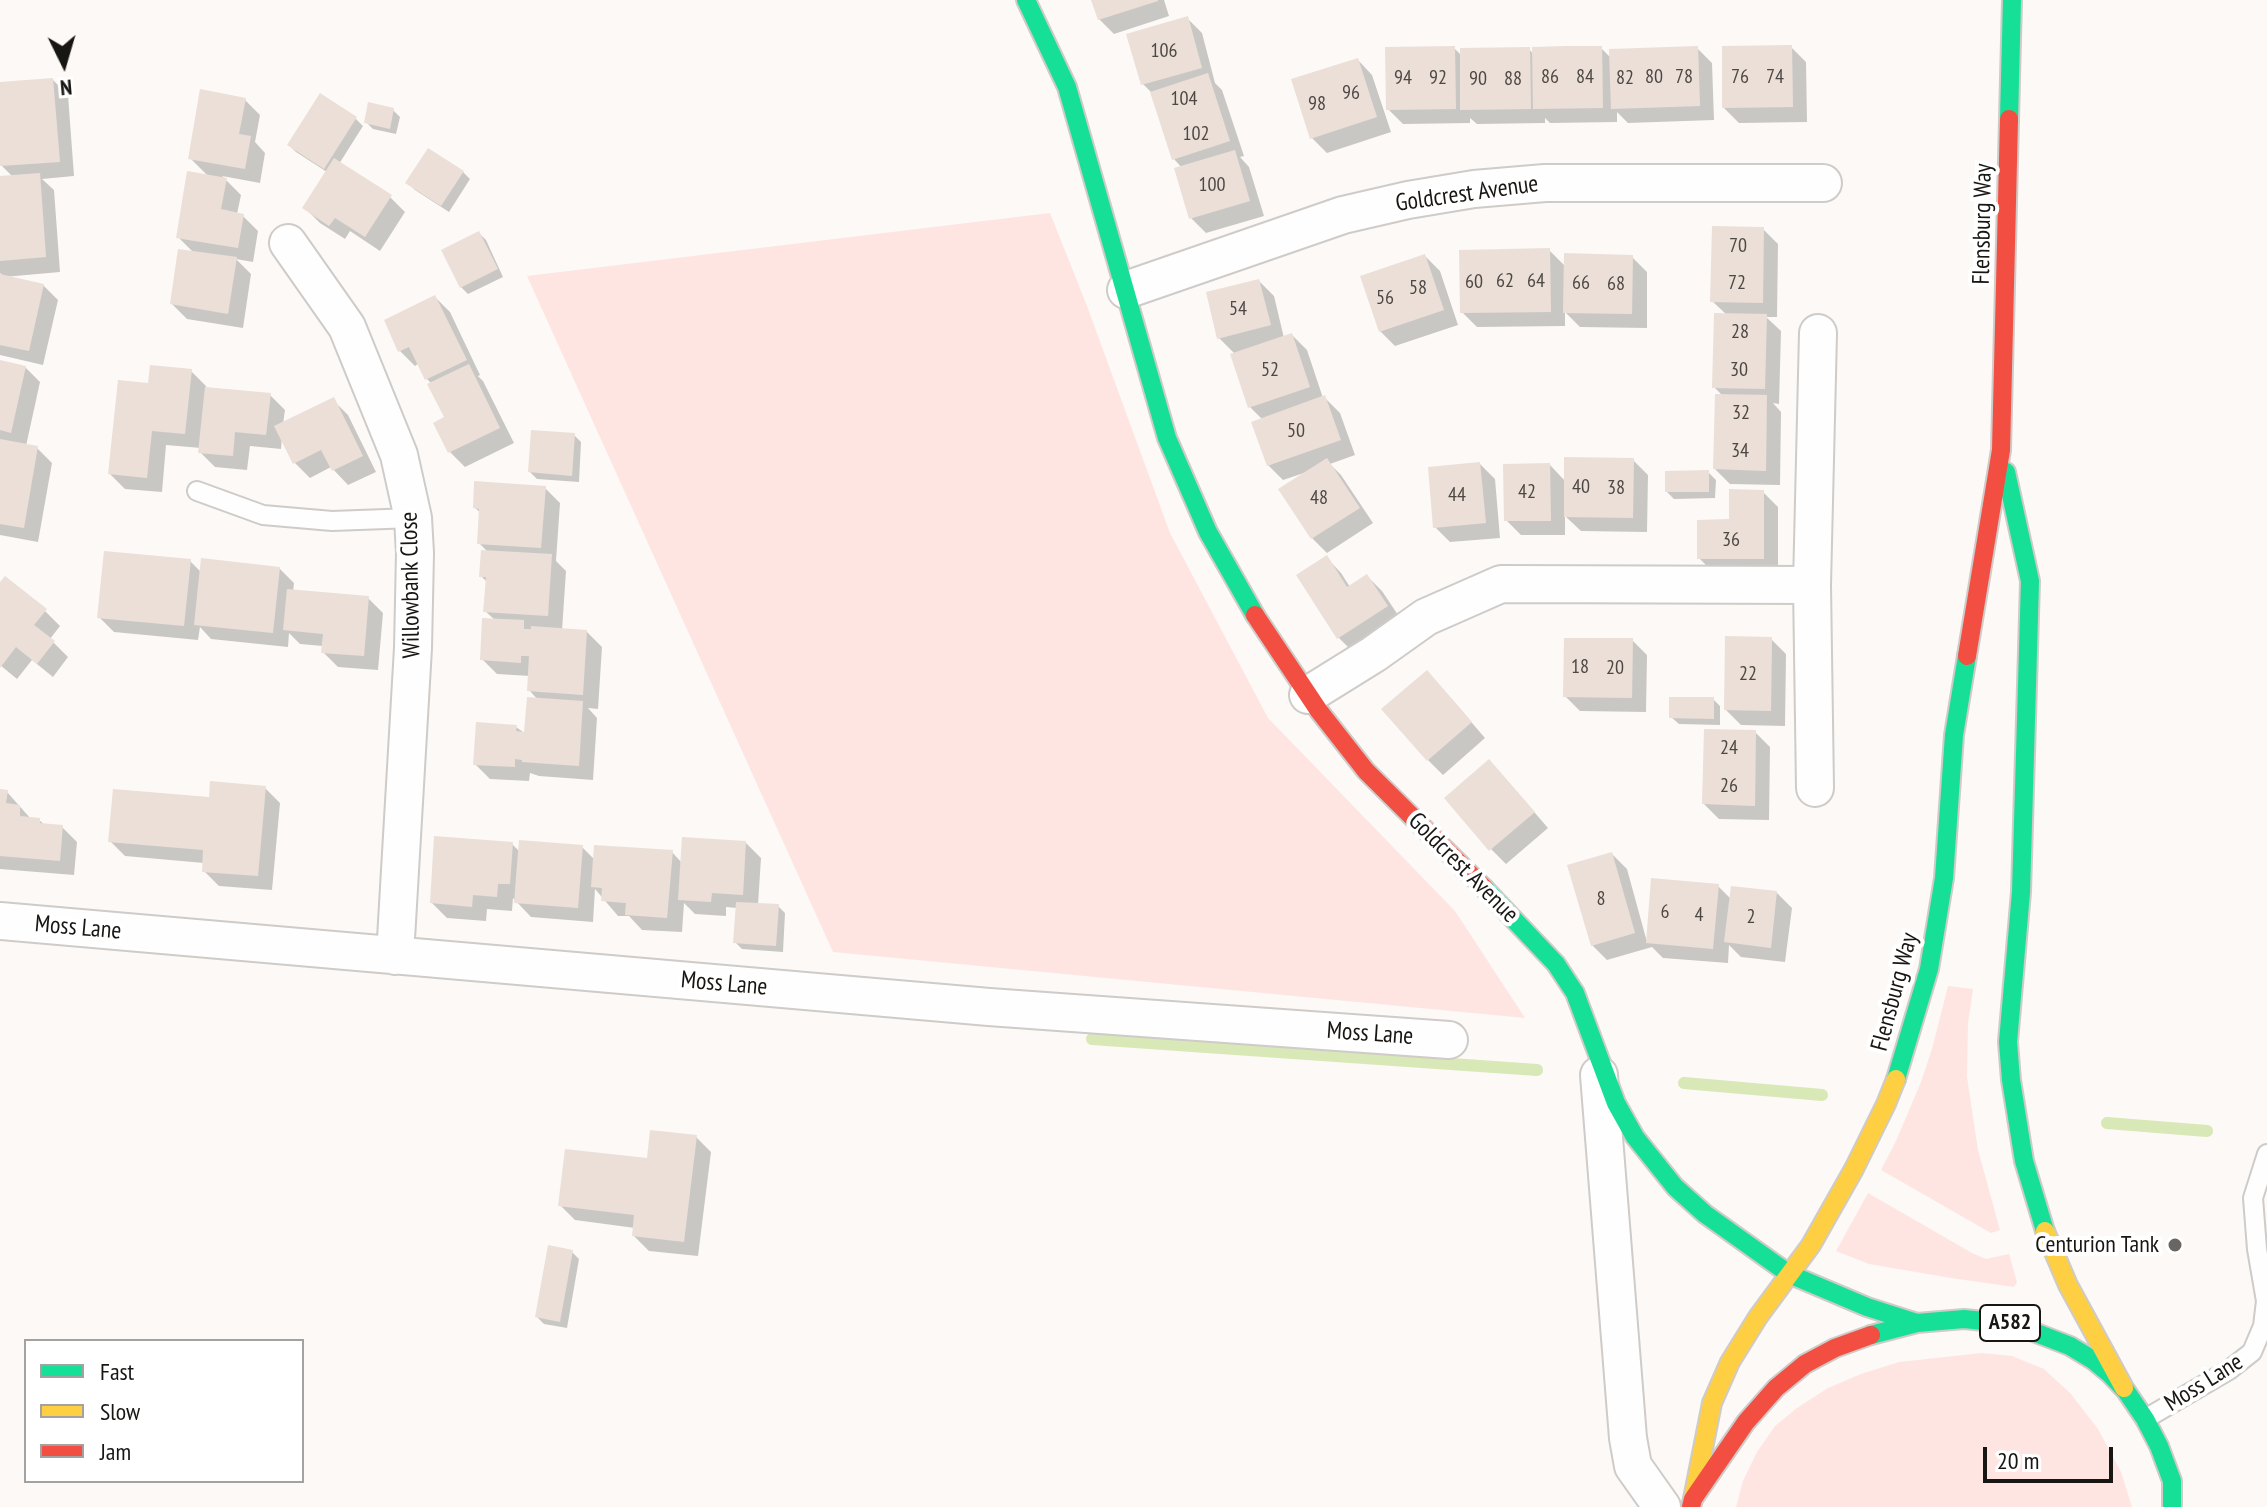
<!DOCTYPE html>
<html>
<head>
<meta charset="utf-8">
<style>
	body { margin:0 }
	#map { position:relative; width:2267px; height:1507px; overflow:hidden; background:#fcf9f6; font-family:"PT Sans Narrow",sans-serif }
	canvas { display:block }
	.legend { position:absolute; left:24px; top:1339px; width:280px; height:144px; box-sizing:border-box; background:#fff; border:2px solid #a3a2a1; margin:0; padding:10px 14px; list-style:none; font-size:24px; color:#181613 }
	.legend li { display:flex; align-items:center; gap:16px; height:40px }
	.legend b { width:40px; border:2px solid #a3a2a1 }
	.north { position:absolute; left:24px; top:24px; width:80px; height:80px; -webkit-text-stroke:6px #fff; paint-order:stroke; rotate:175deg; font-size:22px; font-weight:700; line-height:32px; text-align:center; color:#181613 }
	.north::after { content:''; display:block; margin:auto; width:28px; height:36px; background:#181613; clip-path:polygon(50% 0,100% 100%,50% 72%,0 100%) }
	.scale { position:absolute; left:1983px; top:1447px; width:130px; height:36px; box-sizing:border-box; border:4px solid #181613; border-top:0; padding-left:10px; font-size:24px; line-height:28px; white-space:nowrap; color:#181613; -webkit-text-stroke:6px #fff; paint-order:stroke }
</style>
</head>
<body>
<div id="map">
<canvas width="2267" height="1507"></canvas>
<ul class="legend">
<li><b style="height:10px;background:#16e098"></b>Fast</li>
<li><b style="height:10px;background:#ffcf43"></b>Slow</li>
<li><b style="height:10px;background:#f24e42"></b>Jam</li>
</ul>
<div class="north">N</div>
<div class="scale">20 m</div>
</div>
<script>
const c = document.querySelector('canvas').getContext('2d');
c.lineJoin = 'round';
function fillPath(path, color) { c.fillStyle = color; c.fill(path, 'evenodd'); }
const poly = rows => new Path2D(rows.map(r => 'M' + r).join(''));
function trace(path, color, width, dash) { c.strokeStyle = color; c.lineWidth = width; c.lineCap = dash ? 'butt' : 'round'; c.setLineDash(dash || []); c.stroke(path); }
function drawText(font, color, halo, rows, align = 'center') {
  c.font = font + ' "PT Sans Narrow",sans-serif'; c.lineWidth = 8; c.setLineDash([]); c.textBaseline = 'middle'; c.strokeStyle = halo; c.fillStyle = color; for (const [text, x, y, turn = 0] of rows) {
    c.save(); c.translate(x, y); c.rotate((+turn || 0) * Math.PI / 180); c.textAlign = isNaN(turn) ? turn : align; if (halo) c.strokeText(text, 0, 0); c.fillText(text, 0, 0); c.restore();
  }
}
fillPath(poly([
	[1050,213,1087,306,1170,533,1268,718,1455,911,1525,1018,833,952,527,276],
	[1948,986,1973,989,1968,1023,1967,1077,1978,1150,2000,1230,1991,1233,1881,1170,1896,1141,1921,1082,1932,1049],
	[1868,1193,1972,1253,1986,1259,2009,1254,2017,1282,2014,1287,1951,1278,1869,1264,1836,1251],
	[1982,1353,2012,1356,2044,1369,2071,1394,2098,1429,2121,1472,2132,1507,1736,1507,1743,1481,1757,1452,1775,1426,1797,1408,1828,1388,1861,1374,1899,1362]
]), '#fee5e2');
fillPath(poly([
	[1093,0,1164,0,1169,16,1114,34,1099,19],
	[1187,18,1202,33,1215,83,1222,90,1244,156,1240,157,1249,167,1264,216,1206,233,1191,218,1182,168,1174,159,1153,94,1143,84],
	[1791,47,1806,62,1807,122,1739,123,1724,108],
	[1454,48,1462,56,1529,49,1534,55,1601,48,1611,58,1697,48,1712,63,1714,120,1628,123,1617,112,1617,122,1550,123,1545,118,1545,123,1477,124,1470,118,1470,123,1403,124,1388,109],
	[1358,60,1372,75,1391,132,1327,153,1312,138],
	[53,80,68,95,74,176,42,179,54,190,60,272,4,277,0,273,0,178,13,177,2,166,0,84],
	[321,96,356,119,363,126,339,164,390,197,405,212,380,251,350,231,345,239,320,223,305,208,327,172,296,152,289,145],
	[245,100,260,115,255,142,265,153,260,183,222,176,241,195,237,214,243,216,258,231,253,262,236,259,251,274,243,328,187,319,172,304,194,253,178,237,209,177,190,158],
	[393,110,400,117,396,134,373,129,366,122],
	[463,172,470,179,449,212,415,190,408,183],
	[1763,229,1778,244,1777,317,1766,317,1781,331,1779,404,1773,403,1781,412,1780,485,1730,484,1715,469,1723,396,1714,387,1727,315,1712,301],
	[479,233,486,240,503,277,468,294,461,287],
	[1549,250,1566,267,1632,257,1647,272,1647,328,1580,327,1565,312,1565,326,1477,327,1462,312],
	[1425,256,1440,271,1458,325,1395,346,1380,331],
	[0,276,43,285,58,300,43,365,0,355],
	[1259,281,1274,296,1284,338,1292,335,1307,350,1323,398,1325,398,1340,413,1355,455,1330,464,1341,475,1373,523,1327,553,1312,538,1304,473,1283,480,1268,465,1263,420,1250,407,1236,355,1219,338],
	[435,297,450,312,480,375,478,376,483,381,514,443,465,467,450,452,446,418,432,384,427,379,419,363,415,366,400,351],
	[0,362,25,367,40,382,26,446,37,448,52,463,38,542,0,535],
	[191,371,206,386,206,389,270,395,285,410,283,424,333,400,348,415,376,472,348,485,331,467,310,478,295,463,282,437,281,449,250,446,247,470,215,467,200,452,201,448,166,445,162,492,125,489,110,474,150,385],
	[574,435,581,442,579,482,537,479,530,472],
	[1633,460,1648,475,1647,532,1581,531,1565,516,1565,535,1521,535,1506,520,1550,465,1566,482],
	[1480,464,1495,479,1500,538,1450,542,1435,527],
	[1708,472,1716,480,1715,498,1674,499,1667,492],
	[545,488,560,503,556,561,566,571,562,631,587,632,602,647,598,709,588,708,597,718,593,780,539,776,530,773,529,781,490,779,475,764,516,727,526,734,538,700,529,690,530,676,497,674,482,659,495,620,485,611,487,582,481,576,488,552,479,543,481,513,475,508],
	[1763,492,1778,507,1778,573,1714,573,1699,558,1731,521],
	[1327,558,1341,573,1350,587,1367,576,1382,591,1402,621,1354,653,1339,638,1299,576],
	[190,561,201,572,279,568,294,583,293,592,368,598,383,613,378,670,338,667,323,652,323,646,300,644,289,633,288,647,211,639,200,627,198,640,114,632,99,617],
	[0,585,45,611,60,626,50,639,68,657,53,677,32,660,17,679,0,665],
	[1771,639,1786,654,1785,726,1741,725,1726,710],
	[1632,640,1647,655,1646,712,1580,711,1565,696],
	[1441,687,1485,738,1443,775,1428,760],
	[1713,699,1720,706,1720,725,1679,724,1671,717],
	[1755,732,1770,747,1769,820,1719,819,1704,804],
	[1504,777,1548,828,1506,864,1491,849],
	[265,788,280,803,272,890,219,886,204,871,204,863,125,856,110,841,211,800],
	[0,791,7,792,31,819,39,820,45,825,62,827,77,842,74,875,0,869],
	[746,843,761,858,758,905,778,906,785,913,783,952,742,949,735,942,737,908,726,907,726,916,695,914,684,903,682,932,642,930,629,916,618,916,595,889,593,922,531,917,513,898,512,911,487,909,486,921,447,918,432,903,512,844,520,852,582,847,595,860,672,852,682,863],
	[1612,854,1627,869,1647,942,1718,886,1731,899,1777,893,1792,908,1785,962,1741,957,1729,945,1728,963,1663,958,1652,947,1607,960,1592,945],
	[696,1137,711,1152,698,1256,649,1251,634,1236,635,1228,575,1220,560,1205],
	[572,1252,579,1259,567,1328,544,1324,537,1317]
]), '#0003');
trace(poly([
	[1092,1039,1537,1070],
	[1684,1083,1822,1095],
	[2107,1123,2207,1131]
]), '#d8e8b6', 12);
fillPath(poly([
	[1091,0,1158,0,1158,1,1098,20],
	[1188,16,1202,68,1141,85,1126,34],
	[1792,45,1793,107,1722,108,1722,46],
	[1455,46,1456,109,1386,110,1385,47],
	[1567,46,1602,46,1603,108,1533,109,1532,47],
	[1698,46,1700,106,1611,109,1609,49],
	[1530,47,1531,109,1460,110,1460,48],
	[1358,58,1377,117,1310,139,1291,79],
	[1208,73,1230,141,1172,160,1150,92],
	[53,78,60,162,0,166,0,82],
	[200,89,246,98,239,134,251,136,245,169,188,159],
	[320,93,357,117,324,169,287,145],
	[368,102,394,108,390,129,364,123],
	[428,148,464,171,441,206,405,183],
	[1235,150,1250,201,1189,219,1174,168],
	[334,158,392,195,365,237,335,218,329,226,302,208],
	[187,171,227,178,221,209,244,214,238,248,176,238],
	[40,173,46,257,0,261,0,176],
	[1712,226,1764,227,1763,303,1710,302],
	[479,231,498,269,460,288,441,250],
	[1550,248,1551,312,1460,313,1459,250],
	[178,249,237,257,228,314,170,304],
	[1564,253,1633,255,1632,314,1563,313],
	[1425,254,1444,310,1379,332,1360,276],
	[0,274,44,284,29,351,0,345],
	[1259,279,1271,325,1217,339,1206,292],
	[435,295,467,360,425,380,409,347,398,352,384,320],
	[1714,313,1767,314,1765,389,1712,388],
	[1292,333,1310,387,1248,408,1230,354],
	[0,360,26,366,11,433,0,430],
	[469,364,500,428,448,453,433,423,444,417,427,384],
	[150,365,192,369,185,434,152,431,147,478,108,474,118,380,148,383],
	[205,387,271,393,266,435,235,432,233,456,198,453],
	[1715,394,1767,395,1766,471,1713,469],
	[1325,395,1341,440,1267,466,1251,422],
	[334,397,363,456,332,471,321,450,293,464,274,426],
	[531,430,575,433,572,476,528,472],
	[0,439,38,446,24,528,0,524],
	[1564,457,1634,458,1633,518,1564,517],
	[1327,458,1360,508,1311,539,1278,489],
	[1480,462,1486,523,1433,528,1428,467],
	[1550,463,1551,521,1504,521,1503,464],
	[1709,470,1709,492,1665,492,1665,471],
	[474,481,546,486,541,548,477,544,479,509,473,508],
	[1729,489,1764,490,1764,559,1697,559,1697,520,1729,519],
	[481,550,552,554,548,616,483,612,486,577,479,577],
	[104,551,191,559,184,626,97,618],
	[1327,555,1347,587,1367,574,1388,606,1337,639,1296,575],
	[201,558,280,567,273,633,194,625],
	[5,576,47,609,34,625,55,641,37,664,16,647,0,668,0,582],
	[287,589,369,596,364,656,321,653,323,634,283,630],
	[482,618,524,620,524,629,531,629,531,626,587,630,583,695,527,691,529,656,521,656,521,663,480,660],
	[1725,636,1772,637,1771,711,1724,710],
	[1564,638,1633,638,1632,698,1563,697],
	[1427,670,1472,722,1427,761,1381,709],
	[527,697,583,701,579,766,522,762,522,760,515,759,515,767,473,765,476,722,517,725,516,731,524,732],
	[1669,697,1714,697,1714,719,1669,718],
	[1704,729,1756,730,1755,806,1702,804],
	[1489,759,1535,812,1489,851,1444,798],
	[210,781,266,786,258,876,202,872,203,850,108,842,113,789,209,797],
	[0,789,8,790,6,803,20,805,20,816,40,818,40,823,63,825,60,861,0,856],
	[434,836,513,842,510,884,498,884,497,897,473,895,472,907,430,903],
	[682,837,746,841,743,895,712,893,711,902,678,900],
	[519,840,583,845,578,908,514,903],
	[594,845,673,850,667,918,625,915,626,903,601,901,602,888,591,887],
	[1612,852,1635,933,1591,946,1567,865],
	[1651,878,1719,884,1713,949,1646,943],
	[1731,886,1777,891,1771,948,1724,942],
	[736,902,779,904,776,946,733,943],
	[650,1130,697,1135,684,1242,632,1236,634,1215,558,1206,565,1149,647,1158],
	[548,1245,573,1250,560,1322,535,1317]
]), '#ebdfd8');
const lane = poly([
	[197,491,263,515,332,521,413,518],
	[2145,1419,2229,1370,2252,1352,2263,1326,2266,1301,2257,1249,2253,1198,2267,1154]
]);
const street = poly([
	[288,243,347,327,399,455,413,518,415,553,413,648,395,956],
	[1126,290,1343,215,1408,200,1474,189,1545,183,1823,183],
	[1308,695,1374,654,1426,617,1501,584,1812,585],
	[1815,788,1812,585,1818,333],
	[0,921,989,1007,1449,1040],
	[1599,1075,1628,1438,1633,1466,1662,1507]
]);
const fast = poly([
	[1026,0,1067,87,1167,438,1208,532,1255,615],
	[2009,119,2012,0],
	[2006,472,2030,581,2021,892,2008,1042,2011,1080,2024,1161,2045,1231],
	[1484,888,1556,964,1575,993,1616,1103,1635,1137,1675,1187,1705,1214,1789,1274,1867,1307,1917,1323],
	[1896,1079,1929,969,1944,878,1954,735,1967,656],
	[1871,1335,1917,1323,1964,1319,2013,1324,2070,1346,2093,1360,2110,1374,2126,1391,2145,1419,2159,1446,2172,1481,2172,1507]
]);
const slow = poly([
	[2045,1231,2068,1285,2124,1388],
	[1693,1499,1712,1403,1730,1362,1758,1317,1811,1245,1854,1169,1886,1104,1896,1079]
]);
const jam = poly([
	[1255,615,1319,711,1366,771,1484,888],
	[1967,656,2001,450,2009,119],
	[1691,1507,1693,1499,1746,1422,1776,1388,1805,1364,1835,1348,1871,1335]
]);
trace(lane, '#cecbc8', 22);
trace(street, '#cecbc8', 40);
trace(fast, '#cecbc8', 22);
trace(slow, '#cecbc8', 22);
trace(jam, '#cecbc8', 22);
trace(lane, '#fffefe', 18);
trace(street, '#fffefe', 36);
trace(fast, '#16e098', 18);
trace(slow, '#ffcf43', 18);
trace(jam, '#f24e42', 18);
for (const [x, y, r, color] of [
	[2175,1245,8,"#686562"]
]) { const dot = new Path2D(); dot.arc(x, y, r, 0, 2 * Math.PI); c.fillStyle = color; c.fill(dot); trace(dot, '#fff', 3); }
drawText('20px', '#4d4844', null, [
	["106",1164,51],
	["86",1550,77],
	["84",1585,77],
	["80",1654,77],
	["78",1684,77],
	["76",1740,77],
	["74",1775,77],
	["94",1403,78],
	["92",1438,78],
	["82",1625,78],
	["90",1478,79],
	["88",1513,79],
	["96",1351,93],
	["104",1184,99],
	["98",1317,104],
	["102",1196,134],
	["100",1212,185],
	["70",1738,246],
	["62",1505,281],
	["64",1536,281],
	["60",1474,282],
	["66",1581,283],
	["72",1737,283],
	["68",1616,284],
	["58",1418,288],
	["56",1385,298],
	["54",1238,309],
	["28",1740,332],
	["52",1270,370],
	["30",1739,370],
	["32",1741,413],
	["50",1296,431],
	["34",1740,451],
	["40",1581,487],
	["38",1616,488],
	["42",1527,492],
	["44",1457,495],
	["48",1319,498],
	["36",1731,540],
	["18",1580,667],
	["20",1615,668],
	["22",1748,674],
	["24",1729,748],
	["26",1729,786],
	["8",1601,899],
	["6",1665,912],
	["4",1699,915],
	["2",1751,917]
]);
for (const [x, y, w] of [
	[2010,1323,60]
]) { const box = new Path2D(); box.roundRect(x - w / 2, y - 18, w, 36, 6); c.fillStyle = '#fff'; c.fill(box); trace(box, '#181613', 2); }
drawText('bold 22px', '#181613', null, [
	["A582",2010,1323]
]);
drawText('24px', '#181613', '#fff', [
	["Goldcrest Avenue",1467,194,-8],
	["Flensburg Way",1983,224,-89],
	["Willowbank Close",411,585,-91],
	["Goldcrest Avenue",1463,868,45],
	["Moss Lane",78,928,5],
	["Moss Lane",724,984,5],
	["Flensburg Way",1895,992,-75],
	["Moss Lane",1370,1034,4],
	["Moss Lane",2204,1383,-32]
]);
drawText('24px', '#181613', '#fff', [
	["Centurion Tank",2159,1245]
], 'right');
</script>
</body>
</html>
